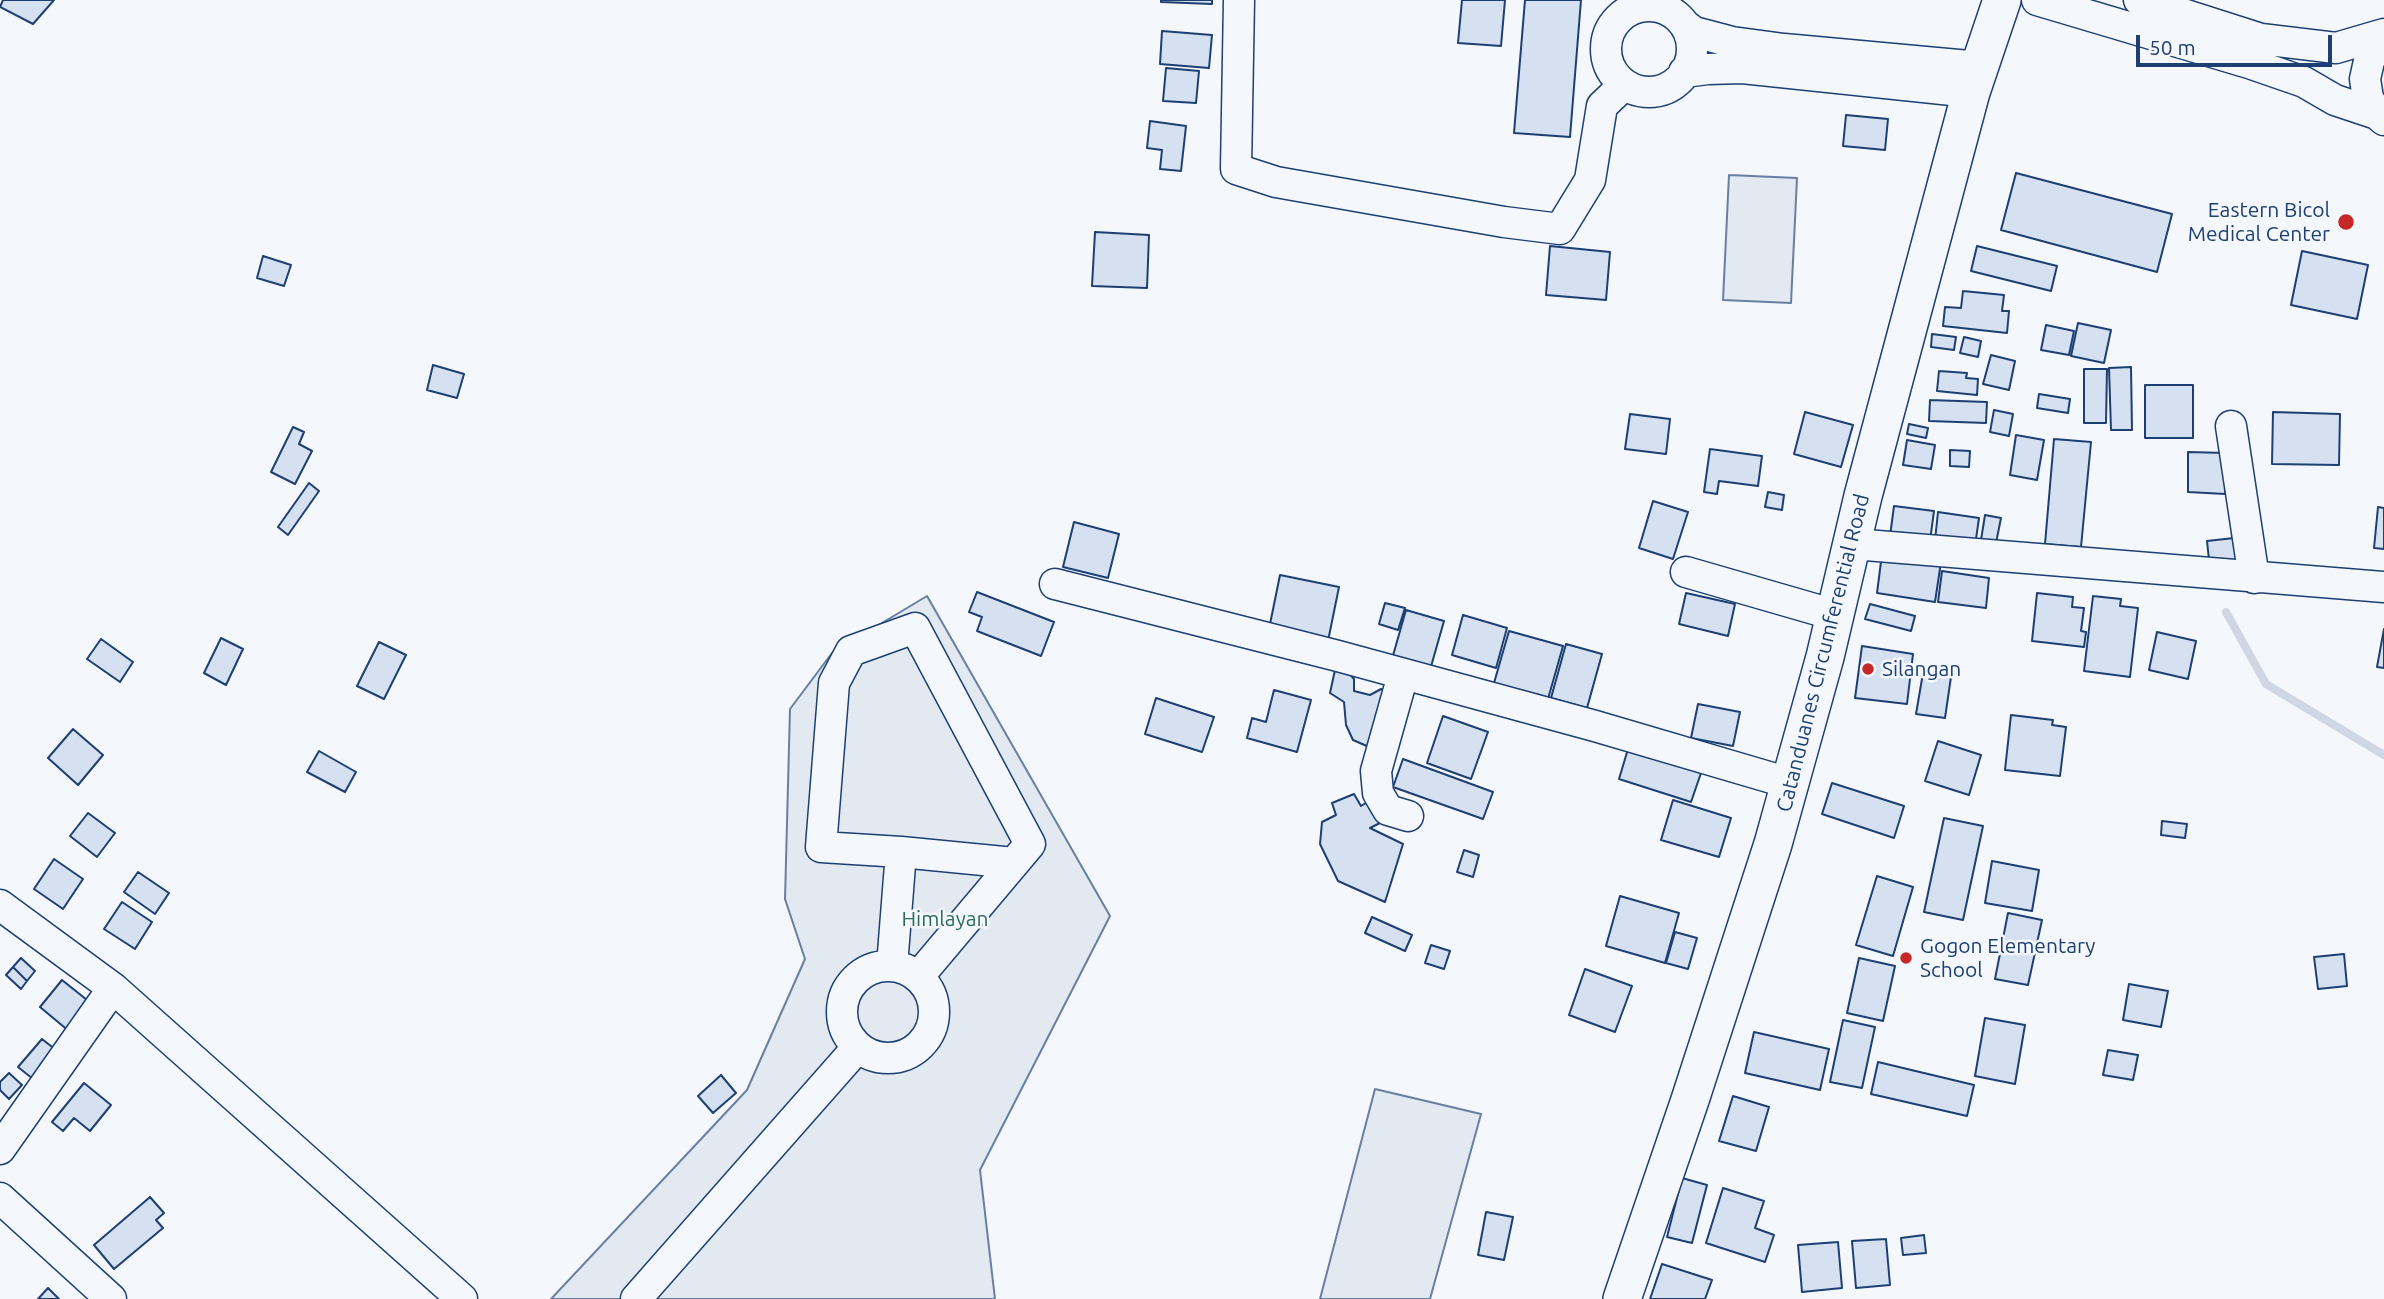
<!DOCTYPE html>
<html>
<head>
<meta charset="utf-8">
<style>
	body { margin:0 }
	#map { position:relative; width:2384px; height:1299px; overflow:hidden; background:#f4f7fb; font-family:Ubuntu,sans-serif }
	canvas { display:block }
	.scale { position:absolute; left:2136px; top:35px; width:196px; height:32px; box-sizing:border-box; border:4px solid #1d3f73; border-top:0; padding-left:9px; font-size:21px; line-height:24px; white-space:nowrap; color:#1d3f73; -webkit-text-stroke:5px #f4f7fb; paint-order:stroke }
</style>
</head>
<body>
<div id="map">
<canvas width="2384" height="1299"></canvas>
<div class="scale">50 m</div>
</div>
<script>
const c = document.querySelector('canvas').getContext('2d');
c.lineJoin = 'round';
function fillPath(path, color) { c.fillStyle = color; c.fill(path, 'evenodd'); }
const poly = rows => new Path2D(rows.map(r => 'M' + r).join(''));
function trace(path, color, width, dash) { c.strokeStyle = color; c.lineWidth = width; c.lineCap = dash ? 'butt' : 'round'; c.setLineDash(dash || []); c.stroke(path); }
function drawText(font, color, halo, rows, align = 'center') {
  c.font = font + ' Ubuntu,sans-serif'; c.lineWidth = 5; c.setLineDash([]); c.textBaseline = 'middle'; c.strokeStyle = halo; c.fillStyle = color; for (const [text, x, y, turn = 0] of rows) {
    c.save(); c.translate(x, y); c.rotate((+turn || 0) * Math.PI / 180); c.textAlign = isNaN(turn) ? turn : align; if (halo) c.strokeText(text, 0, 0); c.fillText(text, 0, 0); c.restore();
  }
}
const green = poly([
	[1729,175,1797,178,1791,303,1723,300,1729,175],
	[927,596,1110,916,980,1170,995,1299,551,1299,747,1090,805,959,785,899,790,709,832,653,927,596],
	[1375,1089,1481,1114,1430,1299,1320,1299,1375,1089]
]);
fillPath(green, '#e3e9f0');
trace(green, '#687fa3', 2);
trace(poly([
	[2226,612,2266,684,2384,755]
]), '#cfd7e4', 8);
const building = poly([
	[3,0,54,0,33,24,0,7,3,0],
	[1161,0,1212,0,1212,4,1161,2,1161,0],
	[1462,0,1505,0,1501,46,1458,43,1462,0],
	[1525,0,1581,0,1570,137,1514,133,1525,0],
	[1162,31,1212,35,1209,68,1160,64,1162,31],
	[1166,68,1199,71,1196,103,1163,101,1166,68],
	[1846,115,1888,119,1885,150,1843,146,1846,115],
	[1150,121,1186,126,1181,171,1160,169,1162,150,1147,148,1150,121],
	[2016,173,2172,214,2157,272,2001,230,2016,173],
	[1095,232,1149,235,1147,288,1092,286,1095,232],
	[1550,246,1610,252,1606,300,1546,295,1550,246],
	[1977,246,2057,266,2051,291,1971,271,1977,246],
	[2302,251,2368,265,2357,319,2291,305,2302,251],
	[263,256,291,265,284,286,257,278,263,256],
	[1963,291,2004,295,2002,311,2009,311,2007,333,1943,326,1945,307,1961,308,1963,291],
	[2078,323,2111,330,2104,363,2071,356,2078,323],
	[2046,325,2074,331,2069,355,2041,350,2046,325],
	[1932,334,1956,337,1954,350,1931,347,1932,334],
	[1964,337,1981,341,1978,357,1960,353,1964,337],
	[1991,355,2015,361,2009,390,1983,384,1991,355],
	[433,365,464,374,457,398,427,390,433,365],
	[2131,367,2132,430,2111,430,2109,368,2131,367],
	[2084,369,2107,369,2106,423,2084,423,2084,369],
	[1939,371,1967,373,1966,378,1978,379,1977,395,1937,391,1939,371],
	[2145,385,2193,385,2193,438,2145,438,2145,385],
	[2039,394,2070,399,2068,413,2037,408,2039,394],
	[1930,400,1987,402,1986,423,1929,421,1930,400],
	[1994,410,2013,414,2009,436,1990,432,1994,410],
	[1805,412,1853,425,1841,467,1794,454,1805,412],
	[2273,412,2340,414,2339,465,2272,464,2273,412],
	[1630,414,1670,419,1666,454,1625,449,1630,414],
	[1909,424,1928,428,1926,438,1907,434,1909,424],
	[293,427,304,432,299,444,312,451,295,484,271,472,293,427],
	[2016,435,2044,440,2037,480,2010,475,2016,435],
	[2054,439,2091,442,2081,547,2045,544,2054,439],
	[1907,440,1935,445,1931,469,1903,465,1907,440],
	[1710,449,1762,456,1758,486,1719,481,1717,494,1704,492,1710,449],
	[1950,450,1970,451,1969,467,1950,466,1950,450],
	[2188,452,2226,453,2225,494,2188,492,2188,452],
	[309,483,319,491,288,535,278,527,309,483],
	[1768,492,1784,495,1782,510,1765,507,1768,492],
	[1653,501,1688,512,1673,559,1639,548,1653,501],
	[1894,506,1934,511,1930,541,1890,536,1894,506],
	[2378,507,2384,508,2384,549,2374,548,2378,507],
	[1938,512,1979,518,1975,546,1935,540,1938,512],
	[1985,515,2001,518,1996,543,1981,540,1985,515],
	[1074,522,1119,534,1108,578,1063,567,1074,522],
	[2234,538,2237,566,2210,569,2207,541,2234,538],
	[1882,554,1941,562,1935,602,1877,593,1882,554],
	[1942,571,1989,578,1986,608,1938,602,1942,571],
	[1280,575,1339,587,1328,641,1269,629,1280,575],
	[977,592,1054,622,1041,656,977,631,982,617,969,612,977,592],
	[1686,593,1735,604,1728,636,1679,624,1686,593],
	[2037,593,2073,597,2072,607,2084,608,2081,631,2086,632,2084,647,2032,641,2037,593],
	[2093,596,2121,599,2120,606,2138,608,2130,677,2084,671,2093,596],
	[1385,603,1405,608,1398,630,1379,624,1385,603],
	[1870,604,1915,616,1911,631,1865,619,1870,604],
	[1406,610,1444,621,1430,670,1392,659,1406,610],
	[1463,615,1507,628,1496,668,1452,655,1463,615],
	[2384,629,2384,668,2377,667,2384,629],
	[1509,631,1563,646,1548,699,1494,683,1509,631],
	[2157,632,2196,641,2188,679,2149,670,2157,632],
	[221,638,243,649,226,685,204,673,221,638],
	[101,639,133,662,120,682,87,659,101,639],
	[379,642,406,655,384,699,357,686,379,642],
	[1566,644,1602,654,1587,708,1551,698,1566,644],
	[1862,646,1913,654,1907,704,1855,698,1862,646],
	[1335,670,1347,671,1354,679,1354,691,1370,695,1381,689,1389,692,1369,747,1353,740,1346,725,1344,702,1330,693,1335,670],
	[1923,673,1951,677,1945,718,1916,714,1923,673],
	[1274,690,1311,700,1297,752,1247,738,1252,718,1266,722,1274,690],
	[1156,698,1214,717,1202,752,1145,734,1156,698],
	[1698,704,1740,712,1733,746,1691,738,1698,704],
	[2011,715,2053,720,2052,725,2066,727,2060,776,2005,770,2011,715],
	[1443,716,1488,732,1471,779,1427,763,1443,716],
	[73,729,103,755,78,785,48,758,73,729],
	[1938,741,1981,755,1969,795,1925,781,1938,741],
	[1628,749,1701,773,1691,802,1619,779,1628,749],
	[319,751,356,772,345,792,307,772,319,751],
	[1403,759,1493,792,1483,819,1393,787,1403,759],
	[1832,783,1904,806,1894,838,1822,814,1832,783],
	[1354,794,1361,806,1369,801,1380,823,1370,828,1403,844,1385,902,1338,881,1320,844,1322,822,1336,815,1332,803,1354,794],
	[1673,800,1731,818,1719,857,1661,840,1673,800],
	[88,813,115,833,97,857,70,836,88,813],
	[1944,818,1983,826,1963,920,1924,912,1944,818],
	[2162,821,2187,824,2185,838,2161,835,2162,821],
	[1464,850,1479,855,1473,877,1457,872,1464,850],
	[54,859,83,879,63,909,34,889,54,859],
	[1992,861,2039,870,2032,911,1985,903,1992,861],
	[138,872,169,893,155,914,124,892,138,872],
	[1877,876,1913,887,1893,956,1856,945,1877,876],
	[1620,896,1679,913,1665,963,1606,946,1620,896],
	[122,902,152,922,135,949,104,929,122,902],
	[2008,913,2042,920,2028,985,1995,979,2008,913],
	[1372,917,1412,935,1405,951,1365,933,1372,917],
	[1675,932,1697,938,1688,969,1666,963,1675,932],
	[1431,945,1450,951,1444,969,1425,963,1431,945],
	[2344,954,2347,986,2318,989,2314,957,2344,954],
	[21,958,35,971,27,981,13,967,21,958],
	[1859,958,1895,966,1883,1021,1847,1013,1859,958],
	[13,967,27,981,21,989,6,975,13,967],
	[1585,969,1632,986,1615,1032,1569,1015,1585,969],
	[62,980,92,1004,70,1032,40,1007,62,980],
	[2129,984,2168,991,2161,1027,2123,1020,2129,984],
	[1985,1018,2025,1025,2015,1084,1975,1076,1985,1018],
	[1843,1020,1875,1027,1862,1088,1830,1082,1843,1020],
	[1754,1032,1829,1049,1820,1090,1745,1073,1754,1032],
	[42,1039,61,1054,38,1083,18,1067,42,1039],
	[2108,1050,2138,1055,2133,1080,2103,1075,2108,1050],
	[1878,1062,1974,1085,1967,1116,1871,1094,1878,1062],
	[9,1073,22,1085,9,1099,0,1090,0,1082,9,1073],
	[721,1075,736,1093,713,1113,698,1096,721,1075],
	[84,1083,111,1105,90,1131,74,1118,63,1131,52,1122,84,1083],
	[1733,1096,1769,1107,1756,1151,1719,1141,1733,1096],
	[1682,1178,1707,1185,1692,1243,1667,1237,1682,1178],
	[1723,1188,1764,1201,1755,1228,1774,1235,1765,1262,1706,1243,1723,1188],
	[150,1197,164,1213,156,1220,163,1228,114,1269,94,1245,150,1197],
	[1486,1212,1513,1217,1504,1260,1478,1255,1486,1212],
	[1924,1235,1926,1253,1903,1255,1901,1238,1924,1235],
	[1886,1239,1890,1285,1856,1288,1852,1241,1886,1239],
	[1838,1242,1842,1288,1802,1292,1798,1245,1838,1242],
	[1662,1264,1712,1280,1705,1299,1650,1299,1662,1264],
	[48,1288,59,1299,38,1299,48,1288]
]);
fillPath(building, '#d5e0f0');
trace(building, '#1d3f73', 2);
const minor = poly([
	[1239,0,1236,169,1276,182,1504,222,1560,229,1590,180,1602,106,1624,85],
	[2037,0,2249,63,2304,82,2335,100,2377,114],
	[2139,0,2261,39,2336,48,2384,34],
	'1606 49a43 43 0 1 1 86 0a43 43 0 1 1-86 0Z',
	[1686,26,1694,32,1732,42,1784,49,1980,67],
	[2384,39,2378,44,2369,61,2365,79,2368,98,2377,114,2384,120],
	[1684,72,1708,69,1742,68,1971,92],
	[2231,426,2254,578],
	[1853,544,2384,587],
	[1686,572,1835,615],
	[1055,584,1338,656,1595,726,1789,783],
	[1403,675,1376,771,1378,793,1388,810,1408,816],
	[901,852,1014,863],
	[0,905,113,988,462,1299],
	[892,966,901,852,821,847,834,683,851,651,915,628,1030,844,918,977],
	'842 1012a46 46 0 1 1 92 0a46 46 0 1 1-92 0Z',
	[0,1149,113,988],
	[0,1198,111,1299],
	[636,1299,858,1047]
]);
const major = poly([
	[1622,1299,1690,1100,1773,844,1825,657,1863,496,1971,92,2002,0]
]);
trace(minor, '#1d3f73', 33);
trace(major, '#1d3f73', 40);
trace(minor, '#f4f7fb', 30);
trace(major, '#f4f7fb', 37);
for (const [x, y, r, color] of [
	[2346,222,9,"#c62828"],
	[1868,669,7,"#c62828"],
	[1906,958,7,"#c62828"]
]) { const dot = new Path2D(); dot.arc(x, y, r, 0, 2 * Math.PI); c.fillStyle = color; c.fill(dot); trace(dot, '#f4f7fb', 2.5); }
drawText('21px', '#1d3f73', '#f4f7fb', [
	["Eastern Bicol",2330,210,"right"],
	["Medical Center",2330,234,"right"],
	["Silangan",1882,669],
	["Gogon Elementary",1920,946],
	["School",1920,970]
], 'left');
drawText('21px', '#1d3f73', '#f4f7fb', [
	["Catanduanes Circumferential Road",1823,653,-76]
]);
drawText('21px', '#2c6c60', '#f4f7fb', [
	["Himlayan",945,919]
]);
</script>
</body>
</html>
